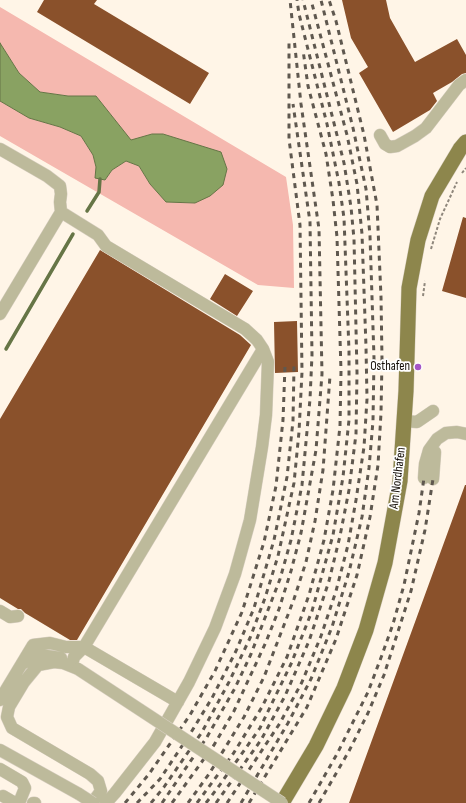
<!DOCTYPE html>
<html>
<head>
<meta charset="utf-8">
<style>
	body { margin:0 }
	canvas { display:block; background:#fff5e7 }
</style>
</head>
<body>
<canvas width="466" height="803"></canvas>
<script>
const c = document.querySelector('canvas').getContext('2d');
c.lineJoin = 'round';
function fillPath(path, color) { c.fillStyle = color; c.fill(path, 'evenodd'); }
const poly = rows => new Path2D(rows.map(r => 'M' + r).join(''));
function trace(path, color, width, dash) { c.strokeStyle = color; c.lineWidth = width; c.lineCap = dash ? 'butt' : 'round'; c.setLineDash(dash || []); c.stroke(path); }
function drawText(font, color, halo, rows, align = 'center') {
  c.font = font + ' "Sofia Sans Condensed",sans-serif'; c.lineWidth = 3.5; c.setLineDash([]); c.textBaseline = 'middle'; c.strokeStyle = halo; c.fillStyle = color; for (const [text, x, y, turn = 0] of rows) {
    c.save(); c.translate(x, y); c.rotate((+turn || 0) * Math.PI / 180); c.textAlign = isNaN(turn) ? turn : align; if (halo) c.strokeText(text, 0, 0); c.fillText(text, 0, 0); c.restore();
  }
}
fillPath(poly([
	[0,7,286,177,293,225,294,288,258,285,0,136,0,101,29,118,60,127,81,136,93,155,96,167,105,180,112,170,126,161,139,166,150,184,167,202,195,203,180,140,163,134,152,134,131,141,96,96,68,96,40,92,19,73,0,43]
]), '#f5b8af');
const water = poly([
	[0,43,19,73,40,92,68,96,96,96,131,140,152,134,163,134,221,152,227,169,223,185,210,196,195,203,166,202,150,184,139,166,126,161,112,170,105,180,95,178,96,167,93,155,81,136,60,127,29,118,0,101,0,43]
]);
fillPath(water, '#89a262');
trace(water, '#667546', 1);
trace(poly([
	[87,211,99,192,100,179],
	[6,349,73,234]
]), '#667546', 3.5);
fillPath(poly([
	[44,0,97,0,94,4,209,73,190,104,37,12],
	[342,0,386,0,390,18,415,62,457,39,466,55,466,73,462,74,452,82,433,93,437,101,430,110,393,132,359,73,368,67,351,38],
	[463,217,466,218,466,298,442,291],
	[100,250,240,335,251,345,77,640,70,640,25,613,21,609,18,609,0,598,0,419],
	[225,274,253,291,237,316,210,299],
	[297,321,298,372,275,373,274,322],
	[465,485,466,485,466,803,349,803]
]), '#8a512b');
const minor = poly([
	[380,135,385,144,390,147,397,146,415,136,426,128,459,85,466,80],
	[0,149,47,176,60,186,61,194,60,202,61,212,0,314],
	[61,212,98,235,106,246,245,329,257,340,263,349,268,362,266,415,262,447,250,520,235,574,215,628,189,682,155,742,115,793,106,803],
	[404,421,417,422,433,411],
	[424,478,425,464,429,450,437,439,446,433,457,432,466,434],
	[433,479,435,452],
	[0,611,10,617,18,616],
	[22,664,40,655,61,658],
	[72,665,74,657,84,647,263,349],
	[78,669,63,663,54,662,38,665,24,682,9,707,7,717,12,728,90,774,98,781,101,791,92,803],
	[0,700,33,645,50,643,66,647,84,647,178,702],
	[0,750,79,794],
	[0,769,22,782,25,788,19,803],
	[3,796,15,803],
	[33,803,35,803]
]);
const major = poly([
	[282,803,316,746,344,688,366,630,385,563,400,481,406,391,409,288,418,240,432,196,460,149,466,142]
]);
trace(minor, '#d9d0c3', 13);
trace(major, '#d9d0c3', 16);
trace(poly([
	[462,173,466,168],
	[431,249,440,219,457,182],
	[423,296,425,281]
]), '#8f877c', 2, [3, 2]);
trace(minor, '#bdba9b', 12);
trace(major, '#8d864c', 15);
trace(poly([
	[125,803,149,774,190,715,215,671,242,612,264,542,276,486,283,420,285,366],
	[137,803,160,779,190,734,212,698,236,651,254,608,274,540,287,477,293,421,294,366],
	[151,803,164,787,202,732,229,682,250,638,265,598,278,556,294,483,299,432,302,372,300,225,289,139,289,39],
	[162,803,207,737,235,688,251,654,280,579,291,540,302,485,310,399,312,355,310,222,293,104],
	[172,803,214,745,234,711,266,642,279,609,291,571,301,533,316,450,322,374,319,229,301,104,290,0],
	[188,803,209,774,244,717,264,677,294,599,306,562,315,521,323,470,330,376],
	[197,803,233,754,262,707,287,657,309,595,324,540,333,490,340,426,341,371,337,237,333,200,326,154,308,86,303,50],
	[206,803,219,786,260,728,291,664,312,611,333,535,343,477,349,420,349,351,344,218,339,183,327,124,299,14,297,0],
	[216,803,261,740,285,696,309,641,329,581,340,536,349,490,356,434,357,373,354,239,351,207,344,163,303,0],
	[227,803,280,723,302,682,321,636,336,591,348,545,356,500,364,447,367,399,366,347,362,234,357,184,347,135,311,0],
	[241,803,288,723,311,679,332,627,349,572,362,517,369,468,373,421,374,358,370,236,366,189,353,128,321,0],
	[249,803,307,707,336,639,357,575,370,517,378,465,381,413,382,360,381,297,377,205,364,135,336,21,329,0],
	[309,803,337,754,368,692,382,655,393,624,404,585,419,513,424,478],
	[319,803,349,751,368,713,384,675,411,591,425,530,433,479]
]), '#5f584f', 3, [5, 5]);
const minorBridge = poly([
	[78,669,282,803],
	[79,794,93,803]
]);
trace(minorBridge, '#d9d0c3', 13, []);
trace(minorBridge, '#bdba9b', 12);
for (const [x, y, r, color] of [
	[418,367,4,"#a555c6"]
]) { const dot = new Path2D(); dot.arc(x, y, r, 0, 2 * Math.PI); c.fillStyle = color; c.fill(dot); trace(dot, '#fff', 1.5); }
drawText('13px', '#130d06', '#fff', [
	["Osthafen",410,367]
], 'right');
drawText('13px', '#130d06', '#fff', [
	["Am Nordhafen",398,478,-83]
]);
</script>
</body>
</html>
